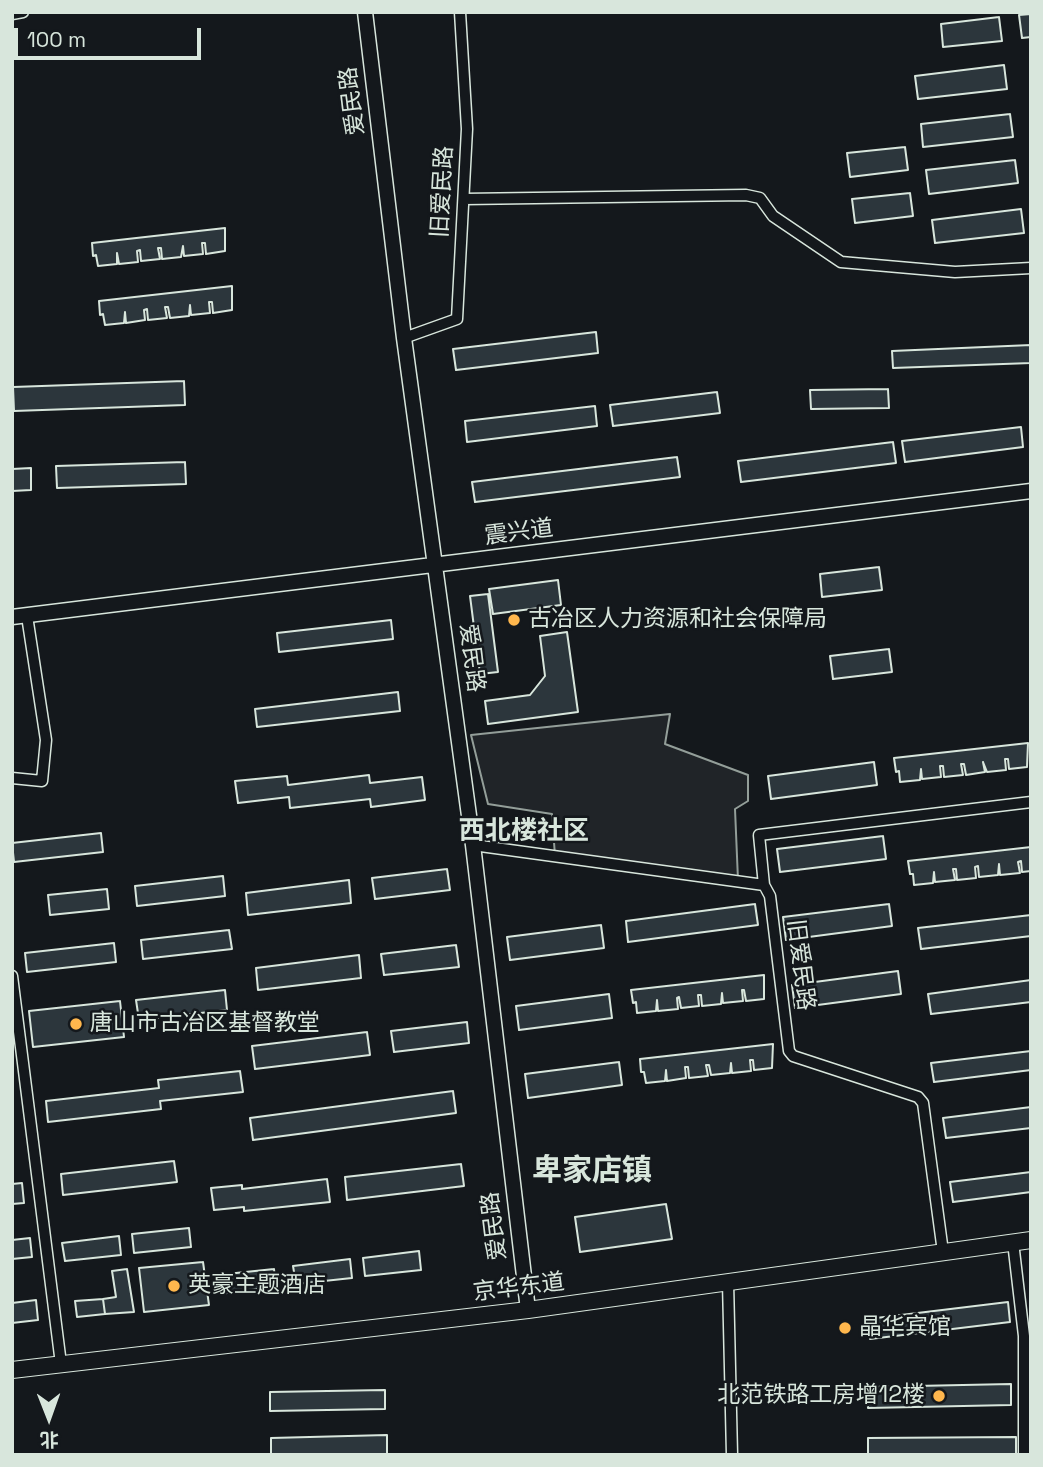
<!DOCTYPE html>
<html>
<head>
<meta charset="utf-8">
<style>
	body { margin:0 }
	#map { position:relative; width:1043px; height:1467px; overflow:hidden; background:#14181c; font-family:"Space Grotesk","Noto Sans SC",sans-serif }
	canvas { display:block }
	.frame { position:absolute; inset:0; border:14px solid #d8e6dc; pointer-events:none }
	.north { position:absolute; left:14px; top:1383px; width:70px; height:70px; -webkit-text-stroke:5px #14181c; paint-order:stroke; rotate:179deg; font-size:19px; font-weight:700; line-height:28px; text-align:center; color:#d8e6dc }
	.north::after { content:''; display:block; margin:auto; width:24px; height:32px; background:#d8e6dc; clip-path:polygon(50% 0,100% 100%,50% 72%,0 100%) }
	.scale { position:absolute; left:14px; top:28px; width:187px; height:32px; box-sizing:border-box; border:4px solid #d8e6dc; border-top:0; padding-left:9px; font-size:21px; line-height:24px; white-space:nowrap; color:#d8e6dc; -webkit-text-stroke:5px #14181c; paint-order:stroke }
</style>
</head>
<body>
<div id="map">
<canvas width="1043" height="1467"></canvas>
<div class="frame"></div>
<div class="north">北</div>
<div class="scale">100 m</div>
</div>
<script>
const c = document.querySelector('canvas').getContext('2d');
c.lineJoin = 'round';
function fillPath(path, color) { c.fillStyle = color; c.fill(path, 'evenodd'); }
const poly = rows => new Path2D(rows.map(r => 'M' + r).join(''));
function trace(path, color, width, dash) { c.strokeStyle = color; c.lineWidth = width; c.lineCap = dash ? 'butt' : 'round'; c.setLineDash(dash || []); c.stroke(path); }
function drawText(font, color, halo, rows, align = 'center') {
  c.font = font + ' "Space Grotesk","Noto Sans SC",sans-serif'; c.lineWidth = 5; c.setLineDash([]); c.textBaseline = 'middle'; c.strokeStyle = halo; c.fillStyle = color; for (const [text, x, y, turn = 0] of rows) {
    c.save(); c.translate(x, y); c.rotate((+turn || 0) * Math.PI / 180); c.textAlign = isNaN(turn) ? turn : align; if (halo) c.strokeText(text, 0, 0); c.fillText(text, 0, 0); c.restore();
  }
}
const green = poly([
	[670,714,665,744,748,775,748,801,735,809,738,880,555,856,552,814,488,804,471,735,670,714]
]);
fillPath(green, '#202428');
trace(green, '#939e99', 2);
const building = poly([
	[1031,14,1031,37,1022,38,1019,15,1031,14],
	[999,17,1002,41,943,47,941,24,999,17],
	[1004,65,1007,89,918,99,915,76,1004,65],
	[1010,114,1013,137,923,147,921,124,1010,114],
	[905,147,908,170,850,177,847,153,905,147],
	[1015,160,1018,183,929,194,926,170,1015,160],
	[910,193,913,216,855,223,852,199,910,193],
	[1021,209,1024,233,935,243,932,220,1021,209],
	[225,228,225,251,206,254,205,243,202,243,203,254,184,256,183,246,181,257,162,259,161,248,158,248,160,259,141,261,140,250,137,251,138,262,119,264,117,253,117,264,98,266,96,255,93,256,92,243,225,228],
	[232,286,232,310,213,313,212,302,209,302,210,313,191,315,190,305,189,316,170,318,168,307,165,307,167,318,148,320,147,309,144,310,145,320,126,323,125,312,124,323,105,325,103,314,100,315,99,301,232,286],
	[596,332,598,353,456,370,453,349,596,332],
	[1031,345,1031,363,893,368,892,351,1031,345],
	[184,381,185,405,14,411,13,387,184,381],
	[888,389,889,408,811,409,810,390,888,389],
	[717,392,720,413,613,426,610,405,717,392],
	[595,406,597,426,467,442,465,421,595,406],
	[1021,427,1023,447,905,462,902,441,1021,427],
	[893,442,896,463,741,482,738,461,893,442],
	[677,457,680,477,475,502,472,482,677,457],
	[185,462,186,484,57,488,56,466,185,462],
	[31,468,31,490,12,491,12,469,31,468],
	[879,567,882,590,822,597,820,574,879,567],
	[558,580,561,605,493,614,489,589,558,580],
	[488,594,498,672,480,674,470,596,488,594],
	[391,620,393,639,279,652,277,633,391,620],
	[567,632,578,712,488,724,485,701,530,695,545,676,540,636,567,632],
	[889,649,892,672,833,679,830,656,889,649],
	[398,692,400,711,257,727,255,709,398,692],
	[1028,743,1027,767,1009,769,1008,759,1005,759,1006,770,987,772,983,762,985,772,966,775,964,764,961,764,963,775,944,777,943,766,940,766,941,777,922,779,921,769,920,780,900,782,899,771,896,772,894,758,1028,743],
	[874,762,877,785,771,799,768,776,874,762],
	[369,775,370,783,422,777,425,800,371,807,370,799,290,808,289,797,238,803,235,781,287,776,288,785,369,775],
	[101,833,103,852,14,862,12,843,101,833],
	[883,836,886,859,780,872,777,849,883,836],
	[1031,847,1031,871,1022,872,1021,861,1018,862,1020,873,1000,875,999,864,998,875,979,877,978,866,975,867,976,878,957,880,956,869,953,869,955,880,935,882,934,872,933,883,914,885,913,874,910,874,908,861,1031,847],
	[447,869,450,890,375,899,372,878,447,869],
	[223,876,225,896,137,906,135,886,223,876],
	[349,880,351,903,248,915,246,893,349,880],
	[107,889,109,909,50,915,48,895,107,889],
	[755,904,758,925,628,942,626,921,755,904],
	[889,904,892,926,786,940,783,917,889,904],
	[1031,915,1031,936,921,949,918,928,1031,915],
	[601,925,604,948,510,960,507,937,601,925],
	[229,930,232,949,143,959,141,940,229,930],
	[114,943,116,962,27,972,25,953,114,943],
	[456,945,459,967,384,975,381,954,456,945],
	[359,955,361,978,258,990,256,968,359,955],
	[898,971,901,994,795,1008,792,985,898,971],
	[764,975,764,999,746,1001,744,990,742,990,743,1001,723,1003,722,993,721,1004,702,1006,701,995,698,995,699,1006,681,1008,679,997,677,998,678,1009,658,1011,657,1000,656,1011,637,1013,636,1002,633,1003,631,990,764,975],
	[1031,980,1031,1002,931,1014,928,994,1031,980],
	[225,990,227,1010,139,1020,136,1000,225,990],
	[609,994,612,1018,519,1030,516,1006,609,994],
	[120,1001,124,1037,33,1047,29,1011,120,1001],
	[467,1022,469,1043,394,1052,391,1031,467,1022],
	[367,1032,370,1055,255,1069,252,1046,367,1032],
	[773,1044,772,1068,754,1070,753,1060,750,1060,751,1071,732,1073,731,1063,730,1073,711,1075,709,1065,706,1065,708,1076,689,1078,688,1067,685,1067,686,1078,667,1081,666,1070,665,1081,646,1083,644,1072,641,1072,640,1059,773,1044],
	[1031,1051,1031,1070,934,1082,931,1063,1031,1051],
	[619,1062,622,1085,528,1098,525,1074,619,1062],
	[240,1071,243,1092,160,1101,161,1109,48,1122,46,1101,159,1088,158,1080,240,1071],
	[453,1091,456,1113,253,1140,250,1118,453,1091],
	[1031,1107,1031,1128,946,1138,943,1118,1031,1107],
	[174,1161,177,1182,63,1195,61,1174,174,1161],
	[461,1164,464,1186,347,1200,345,1177,461,1164],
	[1031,1172,1031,1192,953,1202,950,1182,1031,1172],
	[327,1179,330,1202,244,1211,244,1207,214,1210,211,1188,242,1185,242,1189,327,1179],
	[22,1183,24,1203,12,1204,12,1184,22,1183],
	[666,1204,672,1239,580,1252,575,1217,666,1204],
	[189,1228,191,1247,134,1253,132,1234,189,1228],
	[119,1236,121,1255,65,1261,62,1243,119,1236],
	[30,1238,32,1257,12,1259,12,1240,30,1238],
	[419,1251,421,1270,365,1276,363,1258,419,1251],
	[350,1259,352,1278,296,1284,293,1266,350,1259],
	[203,1262,209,1305,144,1312,139,1268,203,1262],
	[127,1269,134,1312,105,1314,103,1299,116,1297,112,1271,127,1269],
	[274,1269,276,1287,219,1294,217,1275,274,1269],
	[103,1299,105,1314,77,1317,75,1301,103,1299],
	[36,1300,38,1320,12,1323,12,1303,36,1300],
	[1008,1302,1010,1322,870,1339,868,1319,1008,1302],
	[1011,1384,1011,1405,868,1408,867,1387,1011,1384],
	[385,1390,385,1409,270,1411,270,1392,385,1390],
	[387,1435,387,1454,271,1455,271,1438,387,1435],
	[1016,1437,1016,1455,868,1455,868,1438,1016,1437]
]);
fillPath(building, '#2c363c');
trace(building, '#d8e6dc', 2);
const minor = poly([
	[12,14,23,12],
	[464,199,746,195,760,198,773,216,841,262,955,272,1031,268],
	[404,338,457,319,467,129,460,12],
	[12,778,42,781,46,740,27,616],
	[473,845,764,885,770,896,789,1051,793,1056,918,1097,923,1103,943,1252],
	[764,885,759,835,1031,802],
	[12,976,61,1364],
	[1013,1242,1024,1336,1024,1455],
	[728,1282,732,1455]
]);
const tertiary = poly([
	[365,12,404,338,473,845,528,1310],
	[12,617,1031,491]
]);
const secondary = poly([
	[12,1370,528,1310,1031,1240]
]);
trace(minor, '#d8e6dc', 13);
trace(tertiary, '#d8e6dc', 17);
trace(secondary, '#d8e6dc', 18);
trace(minor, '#14181c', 10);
trace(tertiary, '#14181c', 14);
trace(secondary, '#14181c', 16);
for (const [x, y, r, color] of [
	[514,620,7,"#ffb74d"],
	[76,1024,7,"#ffb74d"],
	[174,1286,7,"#ffb74d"],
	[845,1328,7,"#ffb74d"],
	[939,1396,7,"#ffb74d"]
]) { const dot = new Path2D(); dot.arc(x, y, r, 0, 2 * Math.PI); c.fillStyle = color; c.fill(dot); trace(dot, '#14181c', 2.5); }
drawText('23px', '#d8e6dc', '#14181c', [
	["爱民路",353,101,-97],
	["旧爱民路",443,192,-87],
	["震兴道",519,533,-7],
	["爱民路",471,658,83],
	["旧爱民路",800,965,83],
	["爱民路",495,1226,-97],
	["京华东道",519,1288,-7]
]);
drawText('23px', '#d8e6dc', '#14181c', [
	["古冶区人力资源和社会保障局",528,620],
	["唐山市古冶区基督教堂",90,1024],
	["英豪主题酒店",188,1286],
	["晶华宾馆",859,1328],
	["北范铁路工房增12楼",925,1396,"right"]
], 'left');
drawText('bold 26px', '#d8e6dc', '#14181c', [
	["西北楼社区",524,832]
]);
drawText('bold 30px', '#d8e6dc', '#14181c', [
	["卑家店镇",592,1172]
]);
</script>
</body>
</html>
